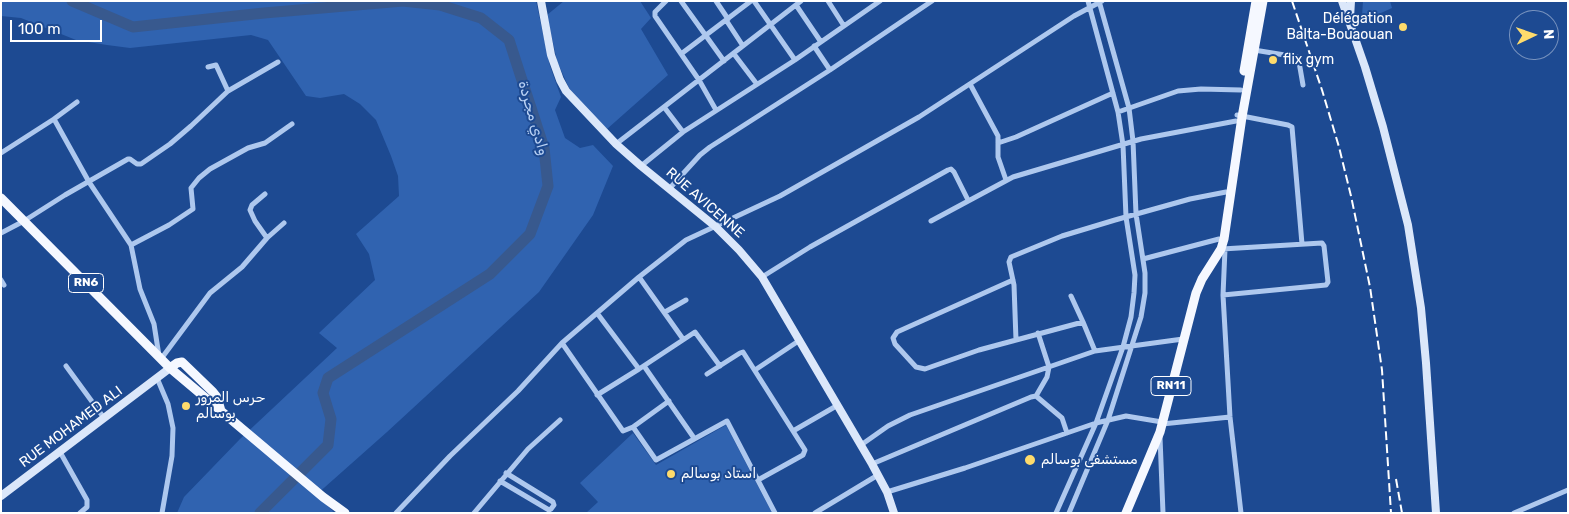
<!DOCTYPE html>
<html>
<head>
<meta charset="utf-8">
<style>
	body { margin:0 }
	#map { position:relative; width:1569px; height:514px; overflow:hidden; background:#1d4a92; font-family:Rubik,sans-serif }
	canvas { display:block }
	.frame { position:absolute; inset:0; border:2px solid #fff; pointer-events:none }
	.north { position:absolute; left:1509px; top:10px; width:50px; height:50px; box-sizing:border-box; background:#1d4a92; border:1px solid #7792be; border-radius:50%; rotate:87deg; font-size:14px; font-weight:700; line-height:20px; text-align:center; color:#fff }
	.north::after { content:''; display:block; margin:auto; width:18px; height:22px; background:#fedb6c; clip-path:polygon(50% 0,100% 100%,50% 72%,0 100%) }
	.scale { position:absolute; left:10px; top:20px; width:92px; height:22px; box-sizing:border-box; border:2px solid #fff; border-top:0; padding-left:6px; font-size:15px; line-height:18px; white-space:nowrap; color:#fff; -webkit-text-stroke:4px #1d4a92; paint-order:stroke }
</style>
</head>
<body>
<div id="map">
<canvas width="1569" height="514"></canvas>
<div class="frame"></div>
<div class="north">N</div>
<div class="scale">100 m</div>
</div>
<script>
const c = document.querySelector('canvas').getContext('2d');
c.lineJoin = 'round';
function fillPath(path, color) { c.fillStyle = color; c.fill(path, 'evenodd'); }
const poly = rows => new Path2D(rows.map(r => 'M' + r).join(''));
function trace(path, color, width, dash) { c.strokeStyle = color; c.lineWidth = width; c.lineCap = dash ? 'butt' : 'round'; c.setLineDash(dash || []); c.stroke(path); }
function drawText(font, color, halo, rows, align = 'center') {
  c.font = font + ' Rubik,Cairo,sans-serif'; c.lineWidth = 4; c.setLineDash([]); c.textBaseline = 'middle'; c.strokeStyle = halo; c.fillStyle = color; for (const [text, x, y, turn = 0] of rows) {
    c.save(); c.translate(x, y); c.rotate((+turn || 0) * Math.PI / 180); c.textAlign = isNaN(turn) ? turn : align; if (halo) c.strokeText(text, 0, 0); c.fillText(text, 0, 0); c.restore();
  }
}
fillPath(poly([
	[1,1,536,1,550,66,561,97,555,110,565,138,580,148,593,145,613,166,593,215,539,292,387,432,316,495,333,511,332,513,177,513,184,497,240,439,337,348,319,333,375,280,369,254,356,234,399,196,398,176,391,156,376,120,360,104,344,94,320,98,306,96,268,40,251,35,130,48,107,45,76,40,21,18,1,16],
	[564,1,640,1,651,18,641,29,668,75,607,129,584,106,569,88,557,61,547,15],
	[1363,1,1390,1,1392,8,1372,17,1372,20,1364,24,1362,16],
	[726,425,772,513,586,513,598,502,580,483,633,433,656,465]
]), '#3063b0');
trace(poly([
	[437,1,440,5]
]), '#a1c2f0', 2);
trace(poly([
	[72,1,133,27,264,13,403,1,440,5,481,18,509,40,544,148,548,186,530,234,490,274,328,378,323,393,331,419,328,445,260,513]
]), '#38598e', 11);
trace(poly([
	[666,1,655,12,655,16,699,80,716,110],
	[681,1,724,61],
	[716,1,728,19],
	[754,1,795,60],
	[828,1,844,26],
	[796,5,821,42],
	[726,20,743,46],
	[814,46,830,70],
	[1254,50,1297,57,1299,62,1303,85],
	[681,54,751,1],
	[734,54,756,83],
	[208,67,216,65,228,91],
	[970,84,998,136,998,157,1006,180],
	[664,107,683,132],
	[1118,112,1178,91,1201,89,1241,90],
	[1237,115,1288,125,1292,127,1302,244],
	[54,119,77,102],
	[998,143,1016,137,1113,93],
	[616,144,801,1],
	[1,153,54,119,89,182,131,245,140,289,154,324,159,356],
	[641,166,683,132,795,60,880,1],
	[670,188,700,155,710,147,830,70,932,1],
	[265,194,252,205,250,210,255,221,267,238],
	[931,221,1013,177,1141,139,1236,121],
	[1,233,24,221,65,195,128,159,130,159,137,164,141,164,170,144,191,126,228,91,278,62],
	[131,245,169,225,193,209,191,188,199,178,210,169,248,148,265,143,292,124],
	[1222,249,1322,243,1324,246,1328,282,1326,285,1223,295],
	[1225,249,1223,295,1230,417,1241,513],
	[1143,259,1219,239],
	[639,277,683,339],
	[762,277,810,247,948,170,951,169,954,172,968,200],
	[1,280,4,285],
	[1013,280,897,332,893,338,895,344,916,367,925,369,979,350,1083,322,1095,351],
	[1071,296,1083,322],
	[665,312,686,300],
	[597,313,639,369],
	[1016,340,1014,285,1009,262,1011,257,1062,236,1115,220,1190,199,1226,192],
	[562,343,623,431,633,427,669,401],
	[161,359,210,293,242,267,267,238,284,223],
	[66,366,104,418],
	[644,366,694,438],
	[755,370,800,340],
	[707,374,740,353,743,352,805,450,803,455,758,480],
	[157,378,168,404,173,428,172,456,162,513],
	[597,395,639,369,695,332,720,366],
	[1036,396,1047,377,1049,367,1038,333],
	[1162,424,1230,417],
	[633,427,656,460,727,421,775,513],
	[793,431,838,405],
	[1160,437,1163,513],
	[861,445,888,426,910,415,1095,351,1183,339],
	[60,452,87,500,87,507,80,513],
	[872,464,1031,397,1036,396,1062,418,1067,433],
	[500,481,549,510,551,509,554,505,553,502,506,473],
	[887,492,965,468,1096,423,1126,416,1162,422],
	[396,513,450,456,518,391,562,343,639,277,686,240,780,196,919,117,1074,16,1102,1],
	[474,513,528,449,560,420],
	[815,513,878,475],
	[1056,513,1096,423,1123,347,1131,317,1134,293,1135,275,1126,217,1123,145,1118,112,1088,1],
	[1069,513,1108,420,1141,317,1145,293,1145,273,1136,214,1133,141,1129,108,1099,1],
	[1514,513,1568,490]
]), '#aec8ee', 5);
trace(poly([
	[541,1,551,55,560,80,566,91,616,144,641,166,716,227,739,250,762,277,872,464,887,492,894,513],
	[1342,1,1365,67,1383,127,1408,225,1421,308,1426,363,1436,513],
	[1350,18,1351,1],
	[1,496,170,368]
]), '#dbe7fa', 8);
trace(poly([
	[1244,71,1256,1],
	[1,198,170,368,323,497,345,513],
	[170,368,177,363,182,362,213,392,217,397,221,411],
	[1126,513,1160,432,1196,293,1202,279,1221,249,1224,239,1242,117,1263,1]
]), '#f5f8ff', 9);
trace(poly([
	[1292,1,1322,90,1339,147,1351,196,1370,287,1382,370,1391,513],
	[1396,479,1402,513]
]), '#fff', 2, [9, 4]);
for (const [x, y, r, color] of [
	[1403,27,5,"#fedb6c"],
	[1273,60,5,"#fedb6c"],
	[186,406,5,"#fedb6c"],
	[1030,460,6,"#fedb6c"],
	[671,474,5,"#fedb6c"]
]) { const dot = new Path2D(); dot.arc(x, y, r, 0, 2 * Math.PI); c.fillStyle = color; c.fill(dot); trace(dot, '#1d4a92', 2); }
for (const [x, y, w] of [
	[86,283,35],
	[1171,386,40]
]) { const box = new Path2D(); box.roundRect(x - w / 2, y - 9.5, w, 19, 4); c.fillStyle = '#1d4a92'; c.fill(box); trace(box, '#fff', 1); }
drawText('bold 12px', '#fff', null, [
	["RN6",86,283],
	["RN11",1171,386]
]);
drawText('14px', '#fff', '#1d4a92', [
	["Délégation",1393,19,"right"],
	["Balta-Bouaouan",1393,35,"right"],
	["flix gym",1283,60],
	["حرس المرور",196,398],
	["بوسالم",196,414],
	["مستشفى بوسالم",1041,460],
	["استاد بوسالم",681,474]
], 'left');
drawText('14px', '#fff', '#1d4a92', [
	["RUE AVICENNE",705,203,41],
	["RUE MOHAMED ALI",71,427,-37]
]);
drawText('italic 15px', '#bad2f5', '#1d4a92', [
	["وادي مجردة",533,118,74]
]);
</script>
</body>
</html>
